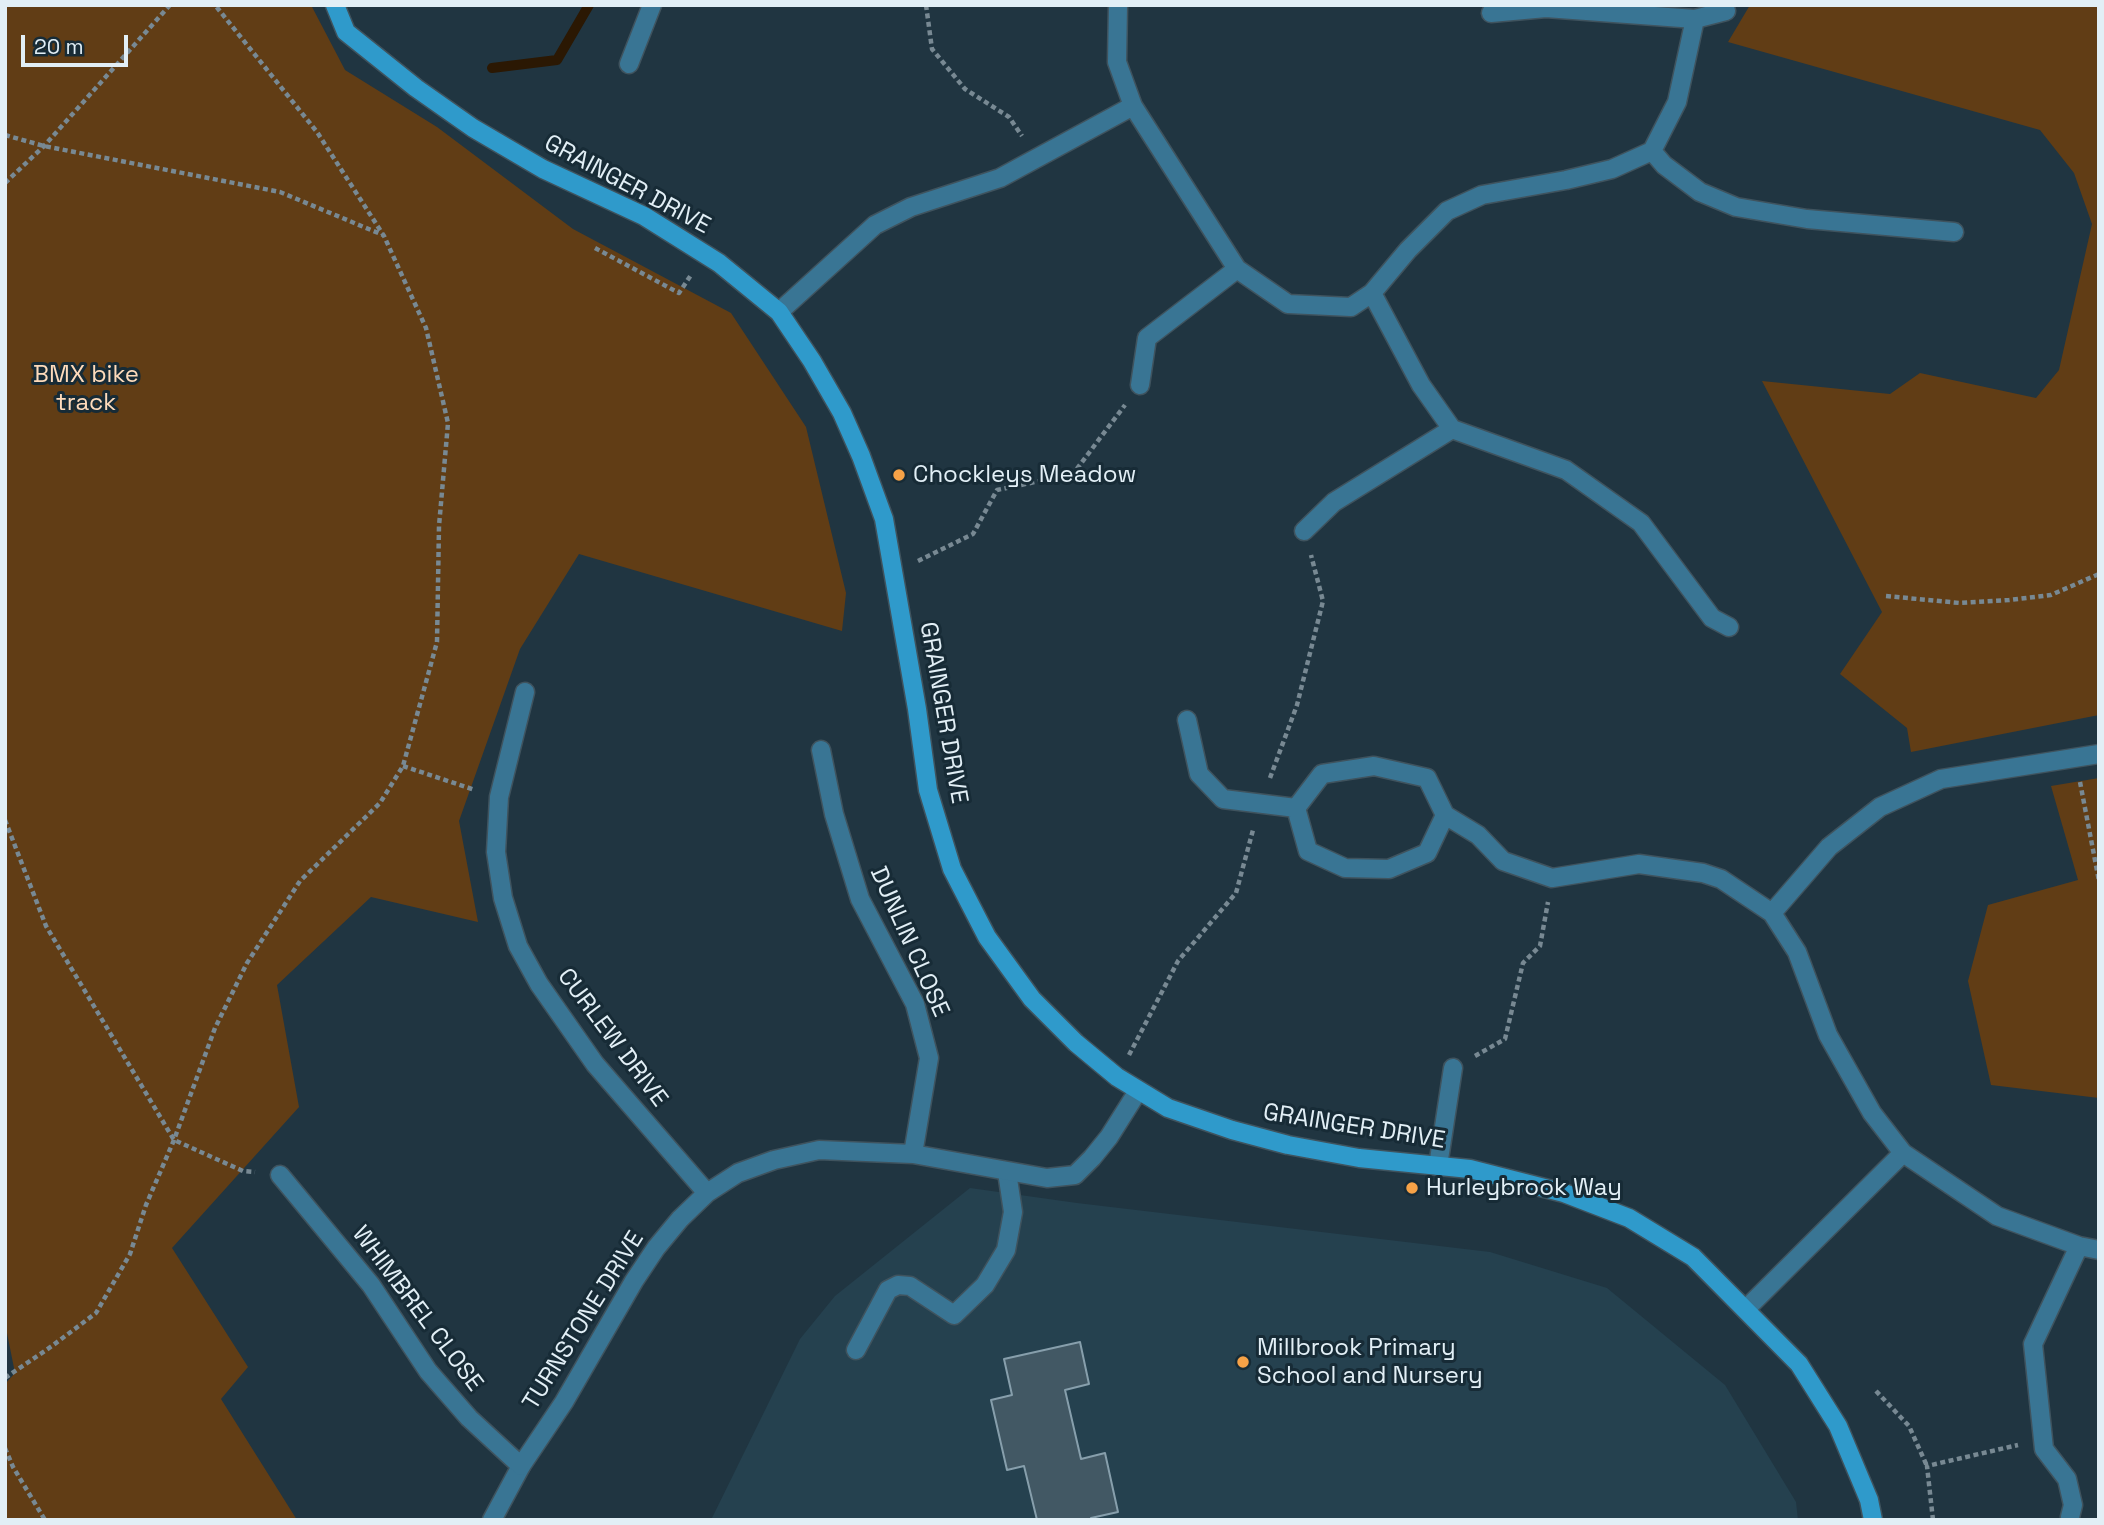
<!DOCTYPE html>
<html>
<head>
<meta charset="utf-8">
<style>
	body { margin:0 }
	#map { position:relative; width:2104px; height:1525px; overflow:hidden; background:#203541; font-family:"Space Grotesk",sans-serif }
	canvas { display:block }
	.frame { position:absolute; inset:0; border:7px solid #e2eff6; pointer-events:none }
	.scale { position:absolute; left:21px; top:35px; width:107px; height:32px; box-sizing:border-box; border:4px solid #e2eff6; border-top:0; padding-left:9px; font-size:21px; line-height:24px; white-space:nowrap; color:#e2eff6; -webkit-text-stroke:5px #172b36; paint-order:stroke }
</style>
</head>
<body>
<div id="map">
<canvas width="2104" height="1525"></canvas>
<div class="frame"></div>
<div class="scale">20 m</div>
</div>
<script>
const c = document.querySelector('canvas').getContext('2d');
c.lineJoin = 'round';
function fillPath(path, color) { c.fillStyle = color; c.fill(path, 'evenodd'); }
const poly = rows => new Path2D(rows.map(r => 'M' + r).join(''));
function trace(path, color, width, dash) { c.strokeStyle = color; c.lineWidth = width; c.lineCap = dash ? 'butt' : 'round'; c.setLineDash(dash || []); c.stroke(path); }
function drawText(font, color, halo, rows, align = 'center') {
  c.font = font + ' "Space Grotesk",sans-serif'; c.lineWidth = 6; c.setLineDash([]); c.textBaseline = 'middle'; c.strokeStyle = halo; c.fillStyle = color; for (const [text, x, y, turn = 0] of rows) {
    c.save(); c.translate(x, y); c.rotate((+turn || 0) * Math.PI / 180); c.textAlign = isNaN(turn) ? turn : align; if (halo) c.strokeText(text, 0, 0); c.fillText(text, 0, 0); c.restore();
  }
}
fillPath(poly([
	[970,1188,1077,1203,1490,1252,1607,1288,1725,1385,1796,1502,1798,1520,711,1520,800,1339,835,1296]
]), '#25414f');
fillPath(poly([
	[5,5,311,5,345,70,437,127,573,229,731,313,806,427,846,593,842,631,579,554,520,649,459,821,478,922,371,897,277,985,299,1107,172,1248,248,1367,221,1399,297,1520,5,1520,5,1384,15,1373,5,1323],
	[1750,5,2099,5,2099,715,1911,752,1907,728,1840,674,1882,612,1762,381,1890,394,1920,373,2036,398,2059,370,2092,224,2074,173,2040,130,1728,42],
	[2099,778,2099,1098,1991,1085,1968,981,1988,905,2078,880,2051,786]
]), '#613d15');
trace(poly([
	[492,68,557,60,589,5]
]), '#2b1803', 10);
const building = poly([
	[1080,1342,1089,1384,1065,1390,1081,1459,1105,1453,1118,1512,1091,1518,1091,1520,1037,1520,1024,1466,1007,1470,991,1400,1012,1395,1004,1359,1080,1342]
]);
fillPath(building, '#425864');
trace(building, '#879fac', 2);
const lane = poly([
	[1438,1166,1453,1068],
	[856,1350,888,1290,898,1285,910,1286,954,1315,985,1285,1006,1250,1013,1212,1007,1172],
	[492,1520,521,1466]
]);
const street = poly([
	[1118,5,1117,62,1133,106,1237,269,1288,304,1351,307,1372,293,1408,250,1447,211,1482,195,1566,180,1612,169,1652,151,1664,165,1700,192,1736,207,1807,219,1954,232],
	[1491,13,1546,8,1695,19,1726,11],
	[629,64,652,5],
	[1652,151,1677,102,1695,19],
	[1372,293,1421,385,1452,429,1566,470,1641,523,1712,618,1729,627],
	[779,312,875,225,911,207,1000,178,1133,106],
	[1140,385,1147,338,1237,269],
	[1304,531,1334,502,1452,429],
	[525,692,499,797,496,852,503,898,518,946,539,984,595,1064,707,1193],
	[1187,720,1199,774,1223,799,1296,808],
	[821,750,834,814,860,899,915,1004,929,1058,913,1154],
	[1445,815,1427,853,1389,869,1345,868,1308,851,1296,808,1322,774,1374,766,1427,778,1445,815,1478,835,1503,861,1552,878,1639,864,1703,873,1721,879,1772,913,1797,952,1828,1035,1872,1113,1903,1153,1997,1216,2079,1246,2099,1250],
	[1772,913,1829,847,1880,807,1941,779,2099,754],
	[280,1175,371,1285,428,1371,469,1418,521,1466,564,1402,634,1281,656,1248,680,1219,707,1193,738,1173,774,1160,819,1150,913,1154,1047,1178,1075,1175,1092,1158,1109,1137,1138,1091],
	[1746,1309,1903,1153],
	[2070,1517,2073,1505,2067,1479,2044,1449,2033,1344,2079,1246]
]);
const secondary = poly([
	[335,5,346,32,416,88,473,128,543,169,644,216,719,263,779,312,812,361,842,413,861,456,884,519,917,709,928,790,952,869,987,937,1032,999,1076,1043,1117,1077,1168,1108,1232,1130,1288,1145,1359,1158,1470,1169,1564,1193,1629,1218,1693,1257,1799,1364,1838,1426,1869,1500,1873,1520]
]);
trace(lane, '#3f535e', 21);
trace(street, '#3f535e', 21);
trace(secondary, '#3f535e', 21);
trace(poly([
	[926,5,932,49,965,89,1009,117,1022,136],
	[5,135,44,146,280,192,383,235],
	[5,183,44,146,170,5],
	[595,248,679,293,691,275],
	[918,561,973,534,997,490,1073,474,1125,405],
	[1886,596,1960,603,2009,600,2051,595,2099,574],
	[403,766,475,790],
	[1270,778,1297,705,1323,601,1311,555],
	[2080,782,2099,881],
	[5,820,46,926,174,1140,243,1171,255,1172],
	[1129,1055,1178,961,1236,893,1253,830],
	[1475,1056,1505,1039,1523,963,1540,946,1548,902],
	[5,1378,52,1346,96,1313,130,1254,146,1205,174,1140,215,1028,247,963,300,881,380,803,403,766,437,642,439,526,448,423,426,328,384,236,317,132,215,5],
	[1876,1391,1909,1426,1927,1466],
	[5,1448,13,1467,45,1520],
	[1933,1520,1927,1466,2018,1445]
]), '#788993', 4.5, [5, 3.5]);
trace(lane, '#397594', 18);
trace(street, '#397594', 18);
trace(secondary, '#2f9acb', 18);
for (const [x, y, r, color] of [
	[899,475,7,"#f6a247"],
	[1412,1188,7,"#f6a247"],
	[1243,1362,7,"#f6a247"]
]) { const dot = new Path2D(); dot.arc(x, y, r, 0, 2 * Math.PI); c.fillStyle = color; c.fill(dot); trace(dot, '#172b36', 2.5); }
drawText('24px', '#e2eff6', '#172b36', [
	["GRAINGER DRIVE",627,185,28],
	["GRAINGER DRIVE",943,713,80],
	["DUNLIN CLOSE",909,942,66],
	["CURLEW DRIVE",612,1038,53],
	["GRAINGER DRIVE",1354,1127,9],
	["WHIMBREL CLOSE",417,1309,53],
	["TURNSTONE DRIVE",584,1321,-58]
]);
drawText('24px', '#fedbbb', '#172b36', [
	["BMX bike",86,375],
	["track",86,403]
]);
drawText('24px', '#e2eff6', '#172b36', [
	["Chockleys Meadow",913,475],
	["Hurleybrook Way",1426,1188],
	["Millbrook Primary",1257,1348],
	["School and Nursery",1257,1376]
], 'left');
</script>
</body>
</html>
